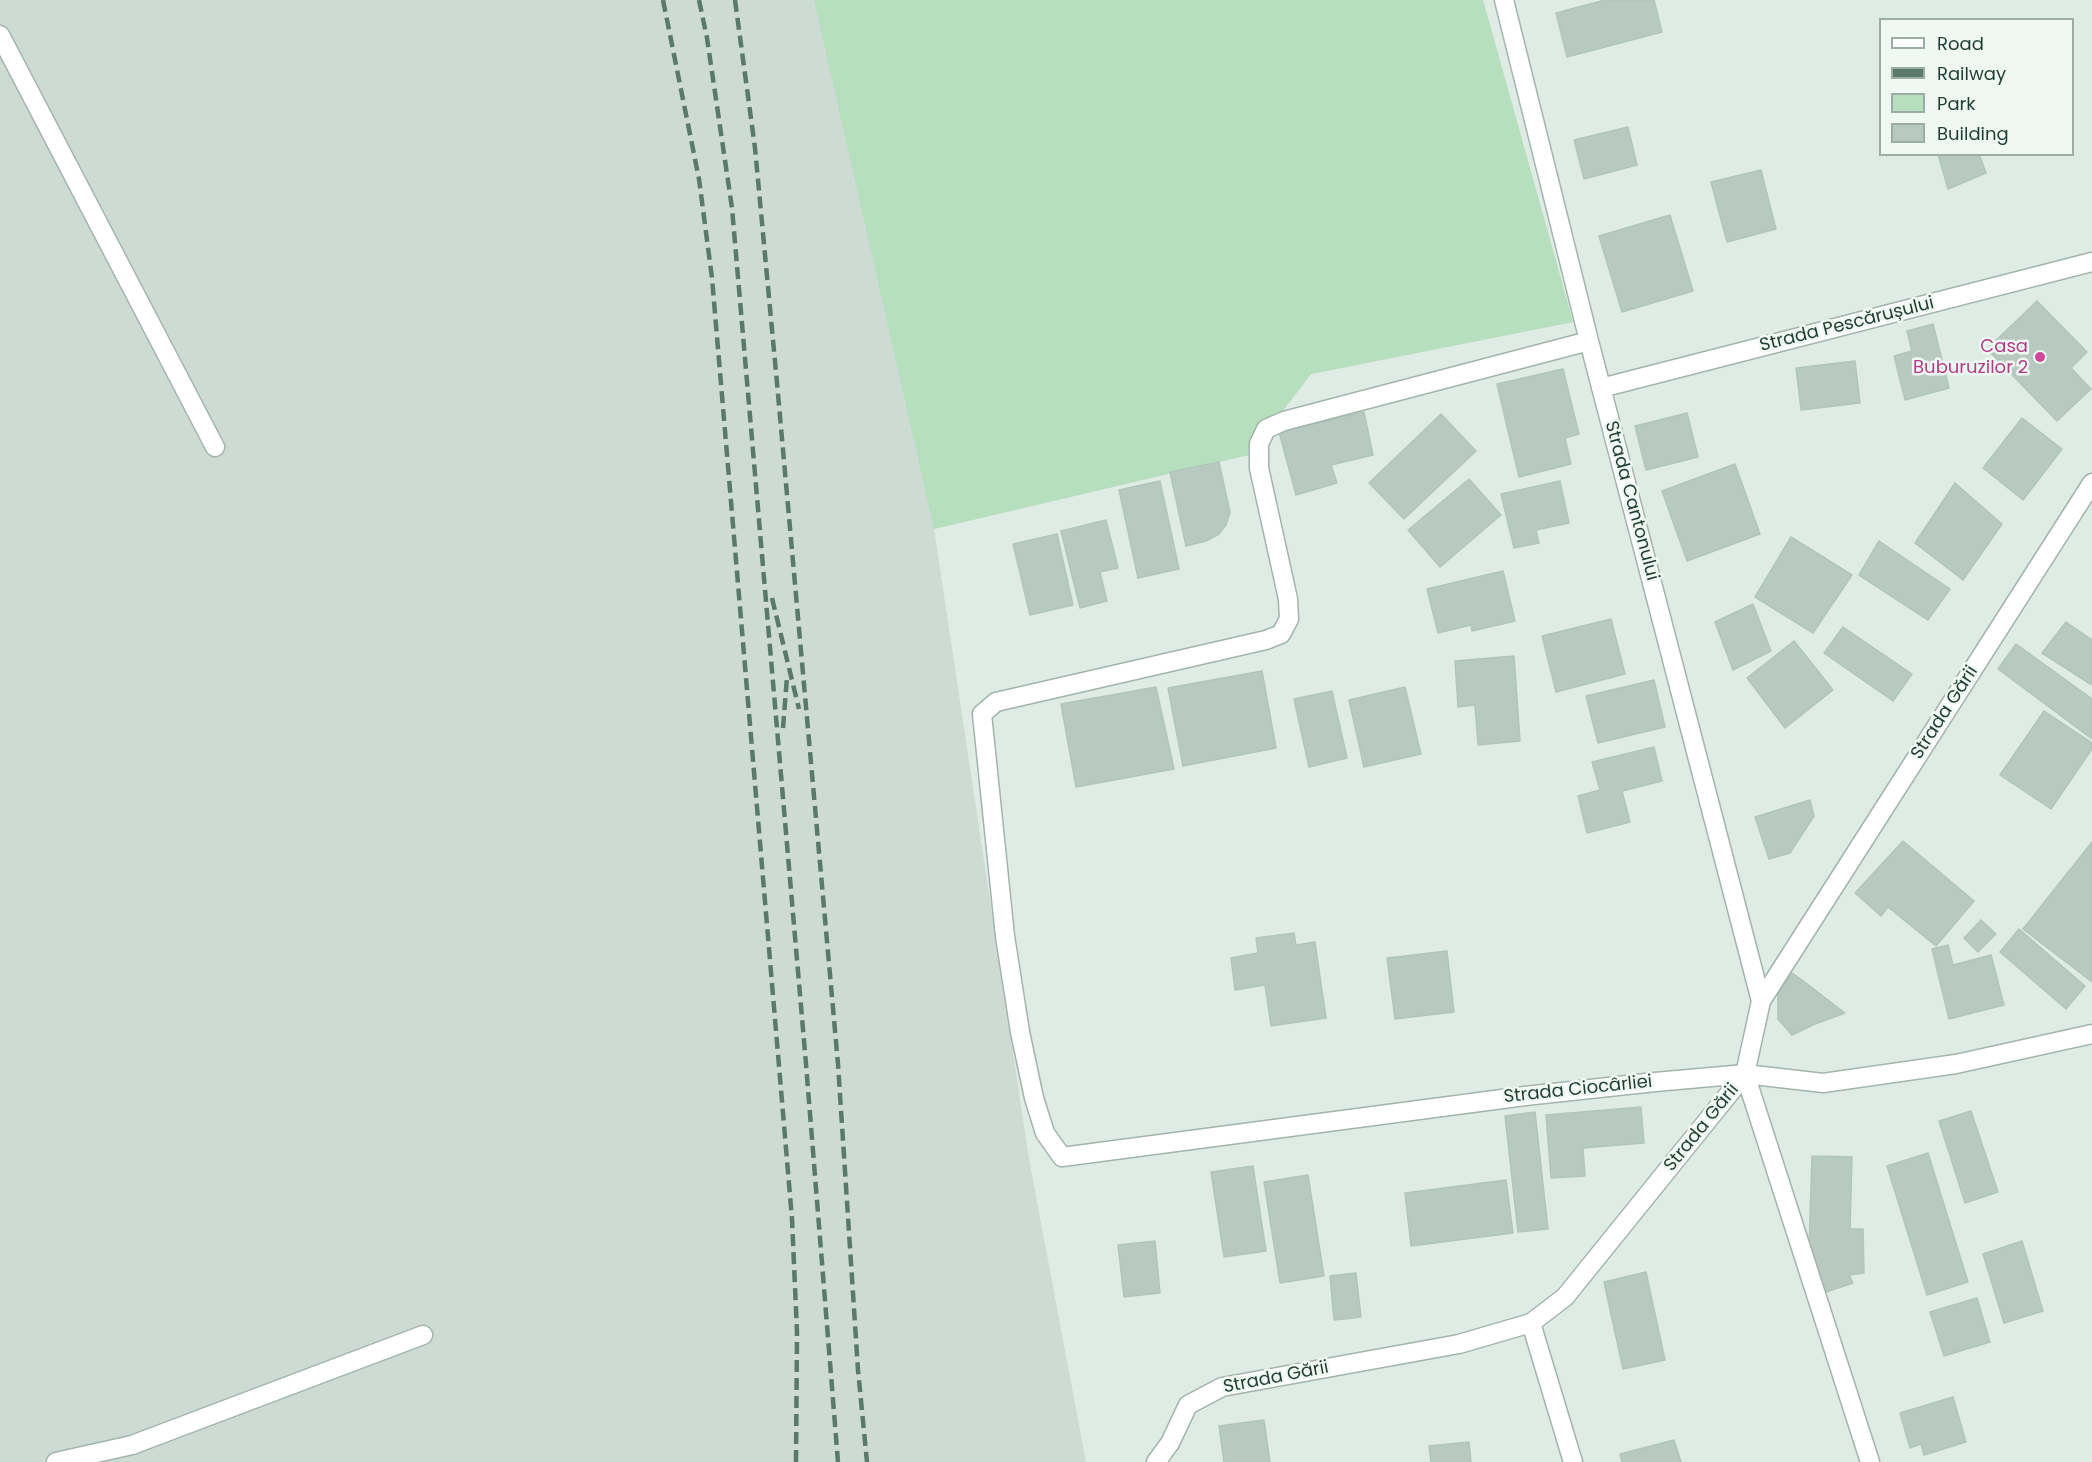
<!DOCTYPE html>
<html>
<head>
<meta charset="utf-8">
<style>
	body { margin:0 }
	#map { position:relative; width:2092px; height:1462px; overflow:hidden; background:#dfece5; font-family:Poppins,sans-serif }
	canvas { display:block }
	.legend { position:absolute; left:1879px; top:18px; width:195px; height:138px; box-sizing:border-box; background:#f0f8f3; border:2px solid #9cada6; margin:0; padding:8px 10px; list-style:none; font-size:18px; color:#1f3d32 }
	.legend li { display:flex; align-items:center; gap:12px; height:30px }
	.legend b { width:30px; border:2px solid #9cada6 }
</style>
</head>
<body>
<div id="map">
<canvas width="2092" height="1462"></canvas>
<ul class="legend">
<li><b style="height:8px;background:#fff"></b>Road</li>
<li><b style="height:8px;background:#59796d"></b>Railway</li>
<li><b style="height:16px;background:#b6dfbd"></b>Park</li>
<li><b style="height:16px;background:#b7c9c0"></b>Building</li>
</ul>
</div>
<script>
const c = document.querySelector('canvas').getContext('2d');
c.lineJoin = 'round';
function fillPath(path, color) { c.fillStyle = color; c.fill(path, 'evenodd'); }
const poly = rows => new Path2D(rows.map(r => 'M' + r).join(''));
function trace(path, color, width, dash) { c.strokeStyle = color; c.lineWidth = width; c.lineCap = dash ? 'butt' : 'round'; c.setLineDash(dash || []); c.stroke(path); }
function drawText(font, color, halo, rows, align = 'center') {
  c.font = font + ' Poppins,sans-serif'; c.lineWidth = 5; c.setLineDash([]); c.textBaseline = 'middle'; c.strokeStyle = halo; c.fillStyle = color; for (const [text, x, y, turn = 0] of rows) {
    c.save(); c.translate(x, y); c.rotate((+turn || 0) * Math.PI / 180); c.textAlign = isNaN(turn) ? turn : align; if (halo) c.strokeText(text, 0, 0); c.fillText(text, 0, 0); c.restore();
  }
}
fillPath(poly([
	[0,0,1483,0,1573,322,1311,374,1249,455,934,529,1029,1159,1086,1462,0,1462]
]), '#cddbd4');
fillPath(poly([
	[814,0,1483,0,1573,322,1311,374,1249,455,934,529]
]), '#b6dfbd');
const building = poly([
	[1605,0,1654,0,1662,32,1567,57,1556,13,1605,0],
	[1628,127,1637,165,1584,179,1574,140,1628,127],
	[1938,154,1979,154,1986,173,1948,189,1938,154],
	[1761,170,1776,229,1727,242,1711,182,1761,170],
	[1670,215,1693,291,1622,312,1599,236,1670,215],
	[2037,301,2087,352,2071,368,2091,389,2057,421,1987,349,2037,301],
	[1933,324,1949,388,1905,400,1894,356,1912,351,1907,331,1933,324],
	[1855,361,1860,403,1801,410,1796,368,1855,361],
	[1563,369,1579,434,1565,438,1571,464,1519,477,1497,384,1563,369],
	[1364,412,1373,455,1331,465,1337,483,1296,495,1279,432,1364,412],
	[1687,413,1698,457,1646,470,1635,426,1687,413],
	[1441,414,1476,451,1404,519,1369,483,1441,414],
	[2022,418,2062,449,2023,500,1983,468,2022,418],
	[1219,462,1230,512,1226,525,1219,534,1206,541,1186,546,1170,472,1219,462],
	[1735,464,1760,534,1687,561,1662,491,1735,464],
	[1469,479,1501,515,1440,567,1408,530,1469,479],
	[1160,481,1179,569,1138,578,1119,490,1160,481],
	[1560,481,1569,523,1536,530,1539,543,1514,548,1501,494,1560,481],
	[1955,483,2002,524,1963,580,1915,543,1955,483],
	[1106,520,1118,568,1100,572,1107,601,1080,608,1061,531,1106,520],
	[1057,534,1073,605,1030,615,1013,544,1057,534],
	[1791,537,1852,575,1813,633,1755,597,1791,537],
	[1879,541,1950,589,1928,620,1859,575,1879,541],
	[1503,571,1515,621,1472,631,1471,625,1438,633,1427,589,1503,571],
	[1753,604,1771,651,1733,670,1715,622,1753,604],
	[1611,619,1625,674,1556,692,1542,636,1611,619],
	[2066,622,2092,640,2092,685,2042,653,2066,622],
	[1843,627,1912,674,1893,701,1824,653,1843,627],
	[1794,641,1833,690,1785,728,1747,678,1794,641],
	[2016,644,2092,699,2092,739,1998,669,2016,644],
	[1514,656,1520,741,1478,745,1475,705,1458,707,1455,661,1514,656],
	[1262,671,1276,748,1183,766,1168,688,1262,671],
	[1654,680,1665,727,1598,743,1586,696,1654,680],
	[1156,687,1174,769,1076,787,1061,704,1156,687],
	[1405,687,1421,754,1364,767,1349,700,1405,687],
	[1332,691,1347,758,1309,767,1294,699,1332,691],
	[2044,711,2092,743,2092,749,2051,809,2000,775,2044,711],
	[1654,747,1662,781,1622,791,1630,822,1587,833,1578,796,1600,790,1592,762,1654,747],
	[1810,800,1814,816,1790,853,1769,859,1755,817,1810,800],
	[1903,841,1974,901,1936,946,1888,907,1881,916,1855,893,1903,841],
	[2092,842,2092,982,2023,929,2092,842],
	[1981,920,1996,934,1978,952,1964,938,1981,920],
	[2019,929,2085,986,2066,1009,2000,952,2019,929],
	[1294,933,1296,945,1315,942,1326,1018,1271,1026,1265,985,1235,990,1231,958,1258,953,1256,938,1294,933],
	[1948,945,1953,965,1991,955,2004,1005,1949,1019,1932,949,1948,945],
	[1447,951,1454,1012,1395,1019,1387,958,1447,951],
	[1792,973,1802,980,1845,1013,1815,1024,1792,1035,1778,1019,1778,994,1792,973],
	[1641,1107,1644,1143,1583,1148,1585,1176,1551,1178,1546,1115,1641,1107],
	[1971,1111,1998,1192,1965,1203,1939,1121,1971,1111],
	[1535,1112,1548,1229,1518,1232,1505,1116,1535,1112],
	[1928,1153,1968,1282,1927,1295,1887,1166,1928,1153],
	[1812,1156,1852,1157,1850,1229,1863,1229,1864,1273,1849,1275,1853,1283,1823,1293,1809,1249,1812,1156],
	[1253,1166,1266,1251,1224,1257,1211,1172,1253,1166],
	[1308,1175,1324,1276,1280,1283,1264,1182,1308,1175],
	[1506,1180,1513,1233,1411,1246,1405,1193,1506,1180],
	[1155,1241,1160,1293,1124,1297,1118,1245,1155,1241],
	[2022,1241,2043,1311,2004,1323,1983,1254,2022,1241],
	[1646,1272,1665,1360,1623,1369,1604,1282,1646,1272],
	[1356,1273,1361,1317,1334,1320,1330,1276,1356,1273],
	[1977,1298,1990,1342,1944,1356,1930,1312,1977,1298],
	[1953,1397,1966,1442,1924,1455,1921,1444,1910,1448,1900,1413,1953,1397],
	[1264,1420,1270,1462,1224,1462,1219,1426,1264,1420],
	[1674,1440,1681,1462,1622,1462,1620,1454,1674,1440],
	[1469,1442,1471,1462,1431,1462,1429,1446,1469,1442]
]);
fillPath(building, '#b7c9c0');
trace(building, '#b1c6bb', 1.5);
const service = poly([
	[0,35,215,447],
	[56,1462,132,1445,423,1335]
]);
const minor = poly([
	[1504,0,1589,341,1761,1001],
	[1589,341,1284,421,1266,429,1259,444,1259,468,1288,599,1289,619,1281,634,1266,640,996,702,982,714,1005,936,1020,1032,1034,1098,1045,1133,1062,1157,1525,1096,1655,1082,1745,1074,1823,1083,1956,1064,2092,1034],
	[1601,388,2092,262],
	[1745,1074,1870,1462],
	[1156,1462,1170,1443,1188,1405,1222,1387,1459,1344,1531,1323,1573,1462]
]);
const tertiary = poly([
	[1531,1323,1565,1297,1745,1074,1761,1001,2092,483]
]);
trace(service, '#a2b4ac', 21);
trace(minor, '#a2b4ac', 21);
trace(tertiary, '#a2b4ac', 21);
trace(service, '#fff', 18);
trace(minor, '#fff', 18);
trace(tertiary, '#fff', 18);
trace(poly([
	[663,0,699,179,712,278,792,1219,797,1332,796,1462],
	[699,0,707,38,732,208,806,1064,838,1462],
	[735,0,755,148,777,383,838,1064,858,1370,867,1462],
	[772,598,799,709],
	[783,728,787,677]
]), '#59796d', 4.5, [12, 6]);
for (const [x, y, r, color] of [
	[2040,357,6,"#d1479c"]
]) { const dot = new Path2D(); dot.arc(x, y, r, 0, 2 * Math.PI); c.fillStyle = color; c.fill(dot); trace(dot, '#f0f8f3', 2); }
drawText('18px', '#1f3d32', '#f0f8f3', [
	["Strada Pescărușului",1847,325,-14],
	["Strada Cantonului",1631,501,75],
	["Strada Gării",1945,713,-57],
	["Strada Ciocârliei",1578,1090,-6],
	["Strada Gării",1702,1128,-51],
	["Strada Gării",1276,1378,-11]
]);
drawText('18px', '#b23c85', '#f0f8f3', [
	["Casa",2028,347],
	["Buburuzilor 2",2028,368]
], 'right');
</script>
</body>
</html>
